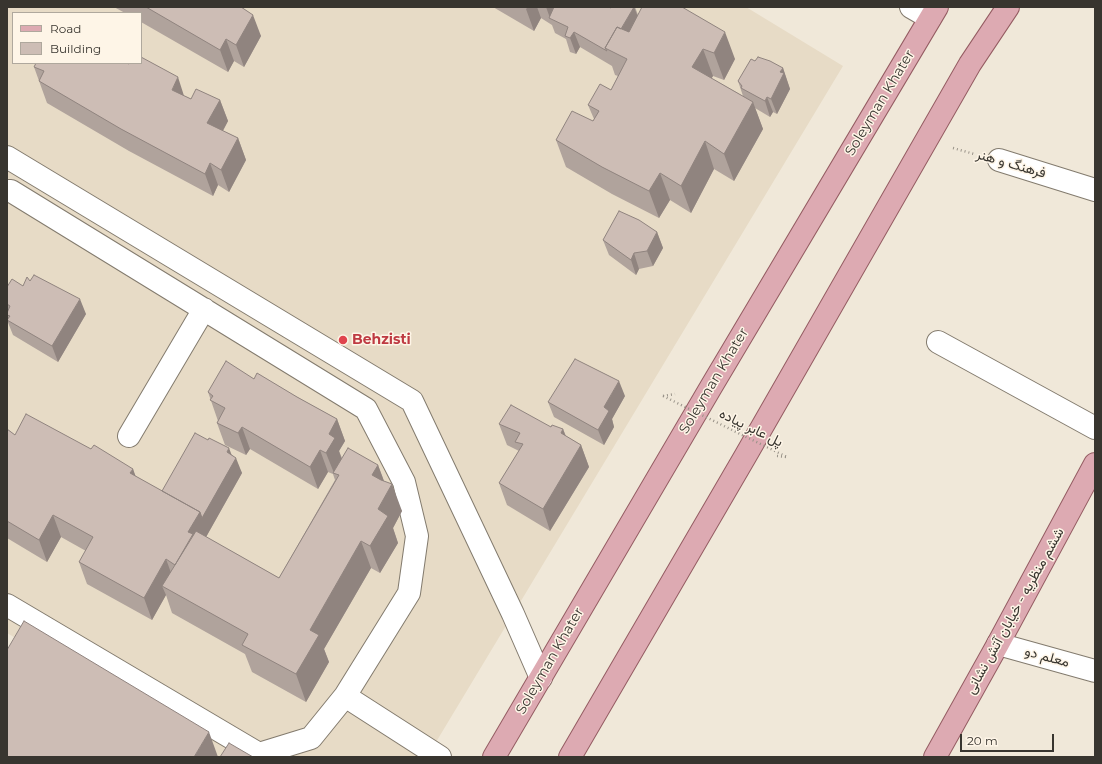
<!DOCTYPE html>
<html>
<head>
<meta charset="utf-8">
<style>
	body { margin:0 }
	#map { position:relative; width:1102px; height:764px; overflow:hidden; background:#f0e8d9; font-family:Montserrat,sans-serif }
	canvas { display:block }
	.frame { position:absolute; inset:0; border:8px solid #38352f; pointer-events:none }
	.legend { position:absolute; left:12px; top:12px; width:130px; height:52px; box-sizing:border-box; background:#fef5e7; border:1px solid #afa89d; margin:0; padding:5px 7px; list-style:none; font-size:12px; color:#38352f }
	.legend li { display:flex; align-items:center; gap:8px; height:20px }
	.legend b { width:20px; border:1px solid #afa89d }
	.scale { position:absolute; left:960px; top:734px; width:94px; height:18px; box-sizing:border-box; border:2px solid #38352f; border-top:0; padding-left:5px; font-size:12px; line-height:14px; white-space:nowrap; color:#38352f; -webkit-text-stroke:3px #fef5e7; paint-order:stroke }
</style>
</head>
<body>
<div id="map">
<canvas width="1102" height="764"></canvas>
<div class="frame"></div>
<ul class="legend">
<li><b style="height:5px;background:#ddaab2"></b>Road</li>
<li><b style="height:11px;background:#cdbdb5"></b>Building</li>
</ul>
<div class="scale">20 m</div>
</div>
<script>
const c = document.querySelector('canvas').getContext('2d');
c.lineJoin = 'round';
function fillPath(path, color) { c.fillStyle = color; c.fill(path, 'evenodd'); }
const poly = rows => new Path2D(rows.map(r => 'M' + r).join(''));
function trace(path, color, width, dash) { c.strokeStyle = color; c.lineWidth = width; c.lineCap = dash ? 'butt' : 'round'; c.setLineDash(dash || []); c.stroke(path); }
function drawText(font, color, halo, rows, align = 'center') {
  c.font = font + ' Montserrat,Vazirmatn,sans-serif'; c.lineWidth = 3; c.setLineDash([]); c.textBaseline = 'middle'; c.strokeStyle = halo; c.fillStyle = color; for (const [text, x, y, turn = 0] of rows) {
    c.save(); c.translate(x, y); c.rotate((+turn || 0) * Math.PI / 180); c.textAlign = isNaN(turn) ? turn : align; if (halo) c.strokeText(text, 0, 0); c.fillText(text, 0, 0); c.restore();
  }
}
fillPath(poly([
	[7,7,746,7,843,66,427,757,216,757,7,633],
	[13,13,141,13,141,63,13,63]
]), '#e7dbc6');
const minor = poly([
	[911,7,930,18],
	[7,157,412,401,513,614,541,678],
	[999,160,1095,190],
	[7,191,11,191,366,409,404,482,417,536,409,593,345,696,311,738,259,754,7,605],
	[938,342,1095,428],
	[129,436,204,309],
	[998,644,1095,671],
	[345,696,440,757]
]);
const major = poly([
	[494,757,711,387,937,7],
	[570,757,746,455,970,64,1008,7],
	[935,757,998,644,1095,464]
]);
trace(minor, '#837b6e', 24);
trace(major, '#945c62', 24);
trace(poly([
	[953,148,974,154],
	[663,396,675,394],
	[777,456,787,457]
]), '#989288', 2.5, [1, 3]);
trace(minor, '#fff', 22);
trace(major, '#ddaab2', 22);
trace(poly([
	[663,396,787,457]
]), '#989288', 2.5, [1, 3]);
fillPath(poly([
	[114,7,241,7,261,36,244,67,234,61,228,72,141,22,141,13,125,13],
	[493,7,609,7,611,8,635,7,638,15,735,59,724,80,713,76,711,78,743,96,738,81,755,61,783,68,790,89,777,114,773,112,770,117,755,108,763,129,734,181,714,169,691,213,670,200,659,218,612,194,566,167,556,140,593,121,594,119,588,105,611,90,618,76,615,75,612,66,580,47,576,54,570,52,566,39,555,33,552,25,541,18,534,31],
	[34,67,184,96,191,99,220,100,228,121,223,131,238,138,246,160,229,192,218,185,213,196,129,151,47,103],
	[657,232,663,248,653,266,639,269,636,275,609,255,603,240],
	[30,281,86,314,58,362,13,335,7,320,8,319,7,317,7,287,23,286],
	[254,379,297,397,337,419,345,441,339,451,342,458,378,465,384,481,402,511,393,528,398,543,380,573,371,568,324,649,329,662,306,702,252,672,245,654,172,613,166,595,152,620,87,584,79,562,86,551,61,537,47,562,7,538,7,429,15,435,91,449,133,469,135,476,162,491,232,455,242,473,206,537,279,578,335,480,333,474,328,472,318,489,250,449,246,455,225,445,217,423,218,421,208,392],
	[625,396,612,419,614,427,604,445,554,417,548,402],
	[499,424,551,427,563,429,566,436,581,445,589,467,550,531,507,505,499,483,519,451,507,445]
]), '#b0a39c');
fillPath(poly([
	[528,7,537,7,541,18,534,31,526,9],
	[546,7,562,7,550,18],
	[634,7,640,22,609,50],
	[253,15,261,36,244,67,236,45],
	[574,32,580,47,576,54,570,38],
	[725,32,735,59,724,80,714,53],
	[226,39,234,61,228,72,220,50],
	[703,49,713,76,702,95,692,67],
	[783,68,790,89,777,114,771,99,780,72],
	[178,77,185,99,172,90],
	[767,97,773,112,770,117,765,101],
	[220,100,228,121,215,145,207,123],
	[753,102,763,129,734,181,724,154],
	[238,138,246,160,229,192,221,170],
	[705,141,714,169,691,213,681,186],
	[210,163,218,185,213,196,205,174],
	[660,173,670,200,659,218,649,191],
	[657,232,663,248,653,266,647,251],
	[634,253,639,269,636,275,631,260],
	[80,299,86,314,58,362,52,346],
	[619,381,625,396,612,419,614,427,604,445,598,430,604,407],
	[337,419,345,441,339,451,342,460,334,473,326,453,329,434],
	[242,427,250,449,246,455,238,433],
	[563,429,571,451,561,433],
	[581,445,589,467,550,531,543,509],
	[229,448,234,461,236,458,242,473,201,546,188,532],
	[320,450,328,472,318,489,310,467],
	[378,465,388,492,372,475],
	[133,469,141,491,130,473],
	[392,484,402,511,393,528,398,543,380,573,370,546,378,509],
	[53,515,61,537,47,562,39,540],
	[361,541,371,568,324,649,329,662,306,702,296,674,310,630],
	[166,559,174,581,162,586,166,595,152,620,144,598],
	[209,732,218,757,194,757]
]), '#90847f');
const building = poly([
	[146,7,241,7,253,15,236,45,226,39,220,50,146,7],
	[554,7,609,7,611,8,611,7,634,7,621,29,617,27,605,48,607,51,574,32,570,38,565,36,568,27,549,18,554,7],
	[642,7,682,7,725,32,714,53,703,49,692,67,753,102,724,154,705,141,681,186,660,173,649,191,602,167,556,140,572,111,593,121,599,111,588,105,600,84,611,90,627,59,605,48,617,27,629,32,642,7],
	[141,57,178,77,172,90,191,99,196,89,220,100,207,123,238,138,221,170,210,163,205,174,121,129,39,81,44,71,34,67,36,63,127,63,129,64,130,63,141,63,141,57],
	[758,57,770,61,783,68,780,72,784,73,771,99,767,97,765,101,741,88,742,86,738,81,751,59,755,61,758,57],
	[619,211,639,220,657,232,647,251,634,253,631,260,603,240,619,211],
	[34,275,80,299,52,346,7,320,10,316,7,315,7,313,10,306,7,304,7,287,12,279,23,286,27,277,30,281,34,275],
	[575,359,619,381,604,407,609,411,598,430,548,402,575,359],
	[226,361,254,379,257,373,297,397,337,419,329,434,335,438,326,453,320,450,310,467,242,427,238,433,217,423,225,408,210,400,213,396,208,392,226,361],
	[511,405,551,427,552,425,563,429,561,433,581,445,543,509,499,483,523,444,515,442,520,433,499,424,511,405],
	[26,414,91,449,94,445,133,469,130,473,200,512,188,532,193,534,175,565,166,559,144,598,79,562,93,537,53,515,39,540,7,521,7,429,15,435,26,414],
	[195,433,208,440,209,438,229,448,227,452,236,458,202,518,200,512,162,491,195,433],
	[348,448,378,465,372,475,381,480,392,484,378,509,388,516,370,546,361,541,310,630,319,635,296,674,242,645,248,634,162,586,196,531,279,578,339,475,333,473,348,448],
	[24,621,209,732,194,757,7,757,7,650,24,621],
	[229,743,253,757,220,757,229,743]
]);
fillPath(building, '#cdbdb5');
trace(building, '#90847f', 1);
for (const [x, y, r, color] of [
	[343,340,5,"#e0444e"]
]) { const dot = new Path2D(); dot.arc(x, y, r, 0, 2 * Math.PI); c.fillStyle = color; c.fill(dot); trace(dot, '#fef5e7', 1.5); }
drawText('14px', '#38352f', '#fef5e7', [
	["Soleyman Khater",880,103,-59],
	["فرهنگ و هنر",1011,164,16],
	["Soleyman Khater",714,381,-59],
	["پل عابر پیاده",751,428,26],
	["ششم منظریه - خیابان آتش نشانی",1015,611,-61],
	["معلم دو",1047,657,15],
	["Soleyman Khater",550,661,-60]
]);
drawText('bold 14px', '#be3a42', '#fef5e7', [
	["Behzisti",352,340]
], 'left');
</script>
</body>
</html>
